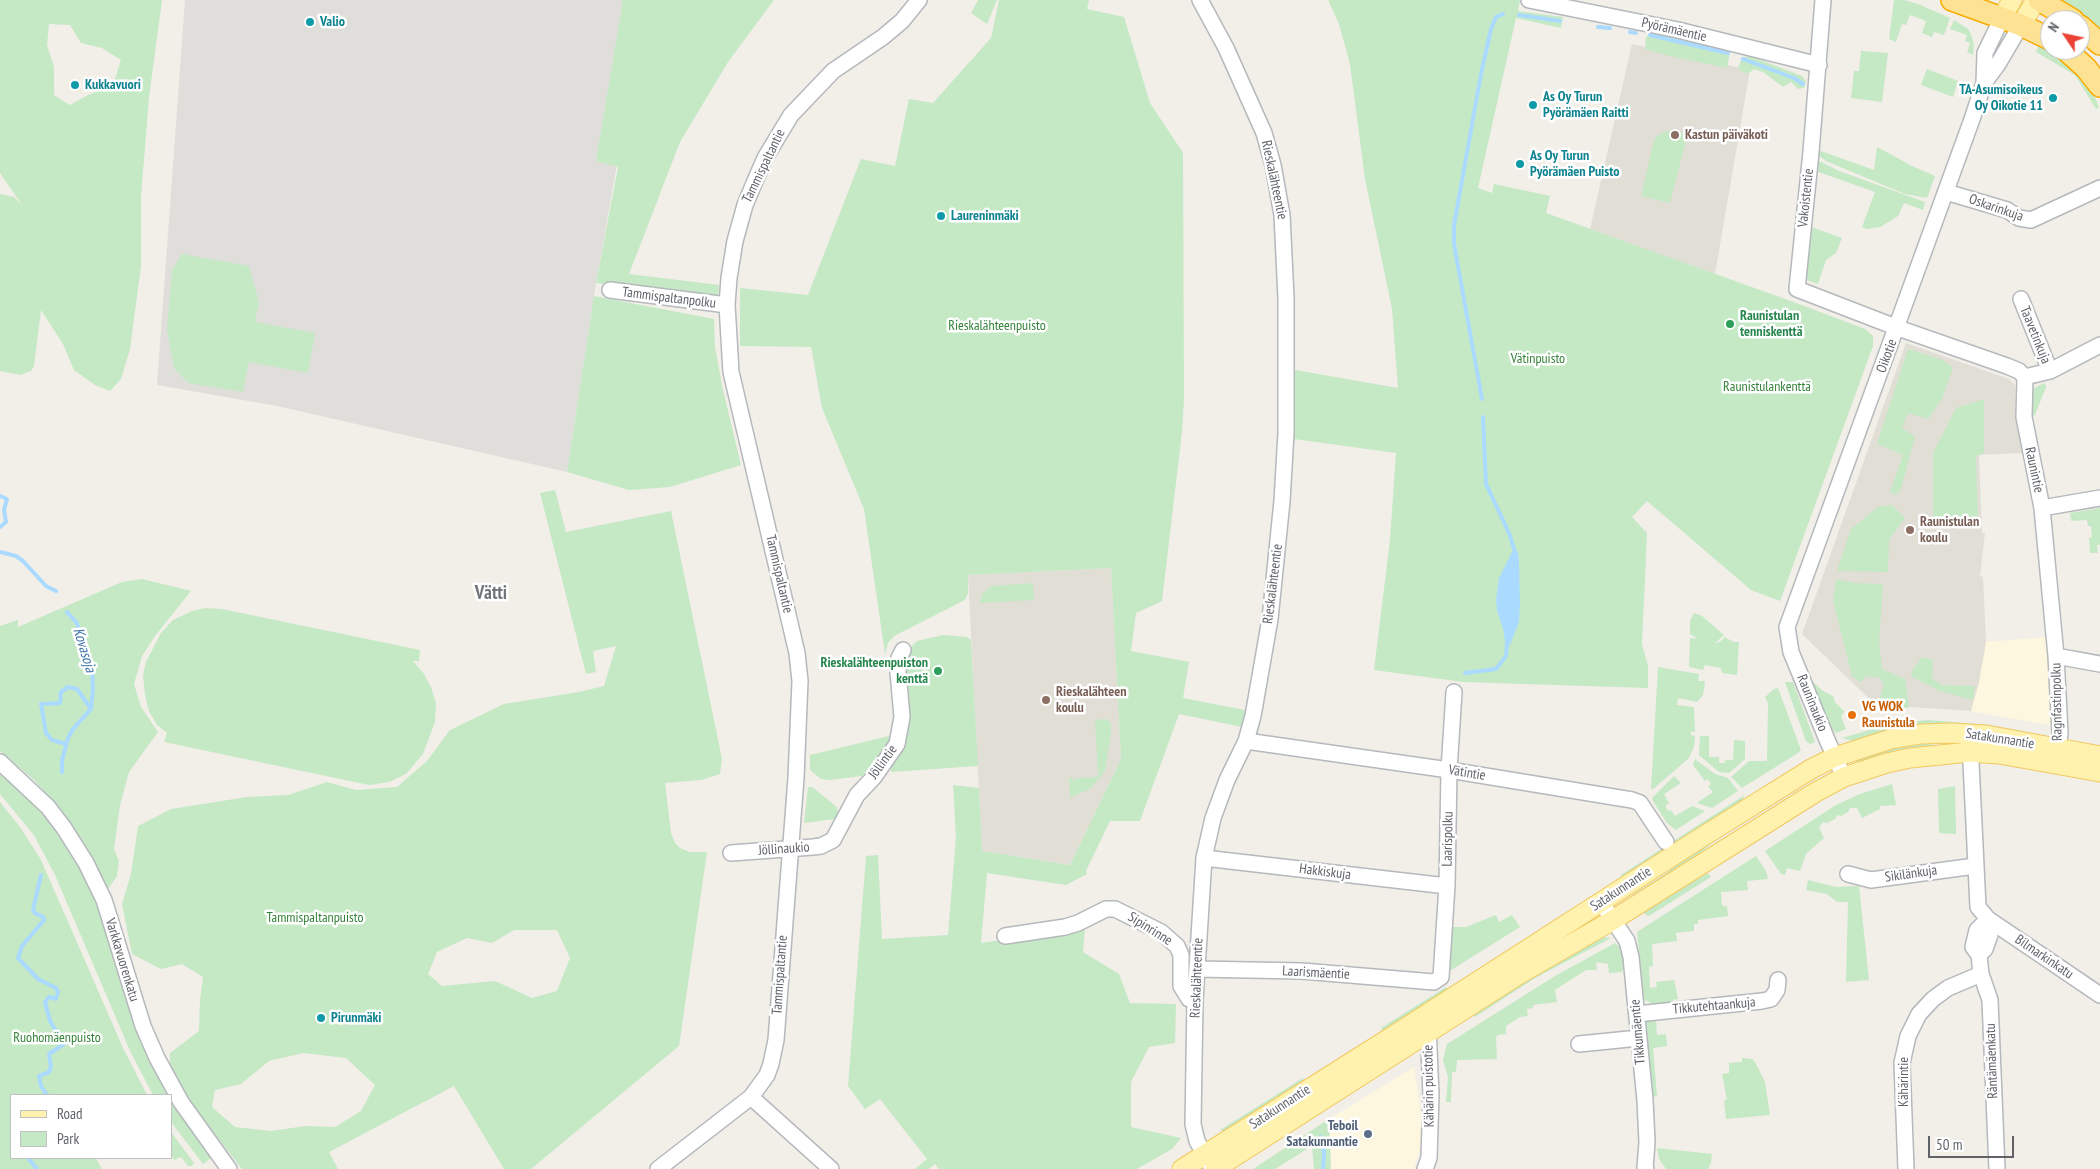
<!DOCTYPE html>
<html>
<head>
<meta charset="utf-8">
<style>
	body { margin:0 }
	#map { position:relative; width:2100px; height:1169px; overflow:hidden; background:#f1efe8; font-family:"PT Sans Narrow",sans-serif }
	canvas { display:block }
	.legend { position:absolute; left:10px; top:1094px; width:162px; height:65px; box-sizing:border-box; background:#fff; border:1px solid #bfc1c3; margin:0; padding:6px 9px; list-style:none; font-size:15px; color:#5f6368 }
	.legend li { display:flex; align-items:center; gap:10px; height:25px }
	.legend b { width:25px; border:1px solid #bfc1c3 }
	.north { position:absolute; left:2040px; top:10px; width:50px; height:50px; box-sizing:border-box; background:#fff; border:1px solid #bfc1c3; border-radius:50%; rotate:304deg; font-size:14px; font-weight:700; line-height:20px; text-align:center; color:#5f6368 }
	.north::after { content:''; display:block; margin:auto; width:18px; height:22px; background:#ea4335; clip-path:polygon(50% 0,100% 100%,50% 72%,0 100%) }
	.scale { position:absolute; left:1928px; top:1136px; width:86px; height:22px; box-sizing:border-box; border:2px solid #5f6368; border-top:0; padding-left:6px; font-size:15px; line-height:18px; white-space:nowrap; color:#5f6368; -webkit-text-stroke:4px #fff; paint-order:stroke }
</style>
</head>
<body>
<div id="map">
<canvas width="2100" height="1169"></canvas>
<ul class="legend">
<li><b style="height:6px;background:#fff2af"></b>Road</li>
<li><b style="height:14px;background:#c5e8c5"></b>Park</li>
</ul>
<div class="north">N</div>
<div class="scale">50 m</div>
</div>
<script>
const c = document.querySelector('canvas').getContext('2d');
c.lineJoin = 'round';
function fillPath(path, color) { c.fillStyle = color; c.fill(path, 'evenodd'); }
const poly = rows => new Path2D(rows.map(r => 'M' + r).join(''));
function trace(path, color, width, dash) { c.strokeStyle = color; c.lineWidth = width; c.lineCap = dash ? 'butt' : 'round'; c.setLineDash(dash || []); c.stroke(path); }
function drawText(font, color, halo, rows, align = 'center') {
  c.font = font + ' "PT Sans Narrow",sans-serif'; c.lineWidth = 5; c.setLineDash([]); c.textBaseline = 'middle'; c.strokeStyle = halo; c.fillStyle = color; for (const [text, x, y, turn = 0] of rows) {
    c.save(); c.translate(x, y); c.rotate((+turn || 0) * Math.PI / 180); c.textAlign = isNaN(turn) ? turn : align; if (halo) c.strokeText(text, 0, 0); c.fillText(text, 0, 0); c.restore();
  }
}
fillPath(poly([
	[2047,637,2053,726,1971,711,1979,682,1986,642],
	[1414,1067,1422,1120,1422,1143,1414,1169,1331,1169,1329,1119]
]), '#fef7e0');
fillPath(poly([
	[185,0,646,0,596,283,567,472,277,406,157,385]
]), '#e0deda');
fillPath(poly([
	[1632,44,1750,70,1715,274,1590,229],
	[1906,343,2009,379,2015,385,2016,420,2024,453,1979,455,1982,533,1985,533,1980,576,1983,577,1986,642,1979,682,1971,711,1909,707,1883,712,1802,634],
	[1111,568,1121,759,1070,865,982,851,968,575]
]), '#e1ded6');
fillPath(poly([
	[0,0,162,0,149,97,141,197,141,266,130,349,121,379,110,391,95,385,74,370,63,344,41,310,34,366,31,371,20,375,0,371,0,194,14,197,22,205,0,173],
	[49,24,70,25,81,43,102,48,121,60,113,85,86,96,70,105,54,95,54,67,47,45],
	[623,0,774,0,728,62,680,142,629,274,719,285,718,297,596,283,618,167,596,161],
	[978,0,997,0,987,24,971,13],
	[999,0,1089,0,1087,9,1124,17,1150,103,1183,153,1184,399,1182,432,1162,601,1136,613,1131,651,1189,662,1183,698,1245,710,1242,727,1179,714,1140,821,1110,821,1086,871,1087,874,1066,885,987,873,981,943,1085,928,1083,952,1119,974,1130,1003,1176,1004,1175,1043,1149,1047,1131,1082,1131,1127,1181,1138,1172,1149,1137,1169,939,1169,935,1164,929,1169,915,1169,927,1159,880,1099,865,1109,848,1086,866,856,878,855,882,939,948,935,956,837,953,785,979,788,982,851,1070,865,1121,759,1111,568,968,575,968,593,965,600,894,636,888,643,885,654,864,509,822,408,811,347,740,346,740,288,808,295,861,159,895,166,909,99,933,103,991,38],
	[1328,0,1520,0,1518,11,1563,17,1561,28,1516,18,1478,188,1492,193,1494,184,1550,196,1546,213,1799,304,1865,329,1873,336,1873,346,1780,601,1751,590,1647,501,1632,517,1647,533,1642,644,1648,666,1648,688,1463,682,1374,670,1390,540,1396,453,1294,439,1295,370,1398,388,1392,309,1365,179,1350,64,1339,24],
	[1894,0,1904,0,1918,4,1950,18,1944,35,1934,32,1932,37,1922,33,1926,21,1910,15,1906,25,1902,24,1896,42,1889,39],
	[2061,0,2100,0,2100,35,2059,3],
	[1954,20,1968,29,1971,34,1974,45,1973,55,1967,52,1970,43,1965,41,1967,35,1950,29],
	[1654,33,1727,49,1730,52,1727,68,1669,56,1645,49,1646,37],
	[2040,42,2050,46,2050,50,2055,50,2069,61,2092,88,2099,108,2096,109,2075,75,2036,52],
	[1861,51,1888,53,1882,102,1851,98,1854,71,1859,71],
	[1742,57,1753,57,1802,76,1806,81,1804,88,1798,89,1791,82,1783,87,1763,72,1754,69,1749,73,1744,73,1738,69],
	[1927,69,1958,81,1953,97,1921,85],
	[1672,130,1687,134,1687,137,1670,203,1641,196,1654,140,1659,134],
	[1877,147,1912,166,1935,176,1927,198,1905,194,1826,161,1817,154,1818,150,1874,170],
	[1817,160,1839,171,1925,202,1923,210,1904,203,1898,216,1880,227,1867,229,1862,227,1875,192,1816,171],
	[1811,227,1842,238,1836,253,1826,260,1818,284,1806,280],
	[182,254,249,266,259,302,255,322,315,333,308,373,249,362,243,392,188,383,174,368,167,330,172,270],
	[594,296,714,319,715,347,723,390,741,465,670,487,629,490,567,472],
	[1908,349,1943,360,1953,368,1942,399,1928,419,1908,413,1902,428,1915,437,1901,489,1896,495,1890,492,1903,455,1877,444],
	[2045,383,2046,387,2035,415,2029,418,2030,393,2036,387],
	[1984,399,1984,453,1976,456,1978,523,1933,523,1933,453,1956,408],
	[555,490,566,532,671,511,722,759,720,774,701,780,665,783,671,833,675,843,680,848,690,852,707,852,679,1046,531,1169,504,1169,454,1086,329,1152,338,1169,242,1169,192,1105,170,1066,170,1053,199,1031,200,1000,203,977,182,964,161,969,132,954,122,904,131,874,138,826,171,809,247,797,288,795,327,782,356,790,397,787,427,761,450,730,504,704,579,692,604,686,616,646,593,651,596,672,586,674,540,493],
	[514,930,557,930,570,958,557,991,532,998,495,981,442,986,428,974,437,952,467,938,492,943],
	[303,1053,346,1058,375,1085,361,1111,335,1127,306,1126,271,1131,235,1127,212,1107,215,1090,241,1084,269,1061],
	[1892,505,1905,518,1889,540,1888,572,1837,571,1851,529,1878,507],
	[2100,508,2100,545,2097,545,2098,553,2090,553,2089,538,2092,537,2091,526,2088,526,2087,520,2071,521,2070,513],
	[142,579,191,591,155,636,142,656,134,684,141,707,158,732,129,772,120,805,114,849,119,861,117,876,108,889,89,853,62,812,34,780,0,751,0,626,18,620,18,627,122,582],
	[1836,579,1855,583,1883,584,1879,641,1882,669,1905,679,1909,707,1888,712,1879,699,1884,686,1880,678,1867,676,1860,682,1852,676,1833,601],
	[1033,583,1034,600,980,603,982,594,992,586],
	[205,608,222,609,420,650,419,661,413,661,424,674,431,687,436,703,435,722,423,754,406,774,389,782,369,785,164,742,167,733,157,725,149,711,145,695,143,675,146,662,161,633,173,620,192,611],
	[1694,613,1702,616,1724,635,1715,643,1720,642,1725,637,1733,642,1739,642,1737,675,1722,673,1721,668,1705,665,1703,670,1689,667,1690,638,1698,639,1690,634,1690,621],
	[943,635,967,637,971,640,978,766,891,772,891,766,896,753,901,664,907,651,917,641],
	[1922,657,1933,660,1932,678,1941,685,1975,686,1973,700,1940,691,1912,677,1911,673],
	[1658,667,1699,674,1698,681,1705,681,1703,695,1697,702,1678,698,1677,705,1694,707,1695,732,1691,731,1691,735,1695,736,1694,747,1688,759,1653,789,1651,789],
	[1811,680,1823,691,1833,696,1835,702,1844,711,1841,717,1846,729,1836,733,1833,730,1808,681],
	[1785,682,1793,682,1815,742,1810,744,1806,741],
	[1778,688,1801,750,1798,753,1742,788,1731,777,1749,761,1767,761,1768,703,1765,697,1774,689],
	[1106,719,1111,723,1111,735,1105,771,1091,788,1070,798,1069,778,1073,778,1073,781,1076,780,1076,778,1098,777,1095,720],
	[1928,720,1989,725,2017,730,2019,732,1858,742,1842,738,1890,724],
	[889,736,891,745,862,776,830,780,821,779,810,770,810,755],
	[1700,736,1709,736,1709,757,1719,757,1719,763,1725,763,1725,760,1733,760,1734,740,1745,741,1745,759,1729,773,1719,772,1699,755],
	[1922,743,1933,745,1933,749,1857,762,1855,758,1877,749],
	[1695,759,1715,774,1728,778,1738,791,1712,808,1697,803,1713,792,1708,786,1711,784,1708,779,1705,781,1693,765],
	[0,770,40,809,73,853,97,904,137,1031,167,1095,153,1095,131,1053,55,875,34,835,0,794],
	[1674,776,1681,783,1664,794,1669,803,1665,806,1668,811,1671,810,1675,816,1692,806,1705,811,1676,830,1667,823,1653,801,1652,798],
	[1811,776,1813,779,1712,843,1683,867,1635,899,1632,895,1665,874,1710,840],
	[1892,784,1896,805,1880,806,1880,809,1862,818,1857,808,1850,808,1848,812,1841,816,1837,815,1835,819,1827,823,1823,822,1819,828,1824,838,1806,854,1800,871,1787,868,1785,875,1781,874,1765,851,1836,805,1860,794],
	[1955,786,1956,834,1939,833,1938,789],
	[808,787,812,787,837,807,838,812,835,819,804,823],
	[1743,796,1744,798,1730,811,1623,880,1621,875],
	[0,802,20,827,41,860,123,1048,147,1095,11,1095,11,1158,96,1158,102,1169,0,1169],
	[1756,856,1766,871,1768,879,1747,881,1748,890,1721,892,1722,906,1727,906,1728,916,1698,920,1698,924,1694,924,1694,931,1676,933,1677,941,1652,944,1653,966,1649,967,1650,988,1657,987,1656,982,1674,980,1678,999,1673,1000,1673,1002,1654,1004,1644,1000,1637,932],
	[1708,873,1711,877,1649,916,1646,915,1641,909,1676,892],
	[1808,880,1836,887,1859,886,1869,980,1846,982,1848,902,1837,902,1827,894,1806,890],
	[1496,915,1499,922,1512,915,1520,927,1448,972,1448,927,1466,927],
	[1597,937,1611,938,1535,978,1475,1017,1472,1012],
	[1615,943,1622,949,1624,969,1621,972,1609,973,1608,964,1596,962,1597,970,1586,970,1555,990,1557,1002,1533,1005,1533,1008,1527,1009,1528,1016,1520,1017,1506,1026,1506,1034,1498,1035,1496,1037,1497,1059,1457,1060,1456,1072,1452,1072,1451,1102,1446,1102,1448,1077,1443,1060,1447,1044,1555,976],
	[1446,987,1449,991,1384,1033,1381,1028],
	[1656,1017,1657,1035,1666,1034,1667,1046,1653,1048,1657,1096,1652,1097,1646,1021],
	[1742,1058,1752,1059,1755,1062,1765,1082,1770,1115,1726,1119,1724,1100,1727,1100,1722,1074,1729,1073,1729,1063,1742,1062],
	[1303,1078,1304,1081,1226,1132,1220,1130],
	[171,1105,174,1106,211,1158,203,1164,171,1122],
	[1329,1119,1331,1169,1314,1169,1312,1146,1275,1169,1253,1169],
	[171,1132,194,1163,192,1166,188,1166,181,1157,174,1160,171,1154],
	[1657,1148,1712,1154,1711,1163,1708,1169,1666,1169,1659,1159]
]), '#c5e8c5');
fillPath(poly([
	[1512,552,1518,552,1519,562,1520,603,1519,622,1510,645,1505,644,1504,632,1497,610,1496,600,1499,578]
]), '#aadaff');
trace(poly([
	[1519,15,1560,21],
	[1598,27,1610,28],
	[1630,32,1636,33],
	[1650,35,1728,53],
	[1743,59,1794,78,1803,84],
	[1482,399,1454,244,1454,225,1481,74,1491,29,1496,17,1503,14],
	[1483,417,1486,484,1509,533,1515,552],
	[0,496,7,499,4,510,6,522,0,527],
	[0,552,16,556,23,561,46,586,56,591],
	[1465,673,1496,669,1506,656,1507,644],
	[66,744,52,740,46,733,41,704,60,703,61,692,68,687,77,689,91,709],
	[62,772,62,760,68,738,73,729,91,709,93,689,92,669,82,644,77,623,67,612],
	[41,875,33,910,35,913,43,917,44,920,22,946,18,958,38,979,56,988,58,992,56,999,49,997,45,1002,50,1021,64,1044,49,1054,51,1067,49,1072,39,1076,41,1086,47,1095],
	[1321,1137,1324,1153,1323,1169],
	[28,1158,37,1169]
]), '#aadaff', 4);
const minor = poly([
	[1200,0,1226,48,1264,133,1273,165,1282,215,1286,298,1286,433,1282,501,1270,619,1253,716,1246,741,1227,780,1213,818,1204,858,1195,1000,1193,1124,1197,1141,1210,1164],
	[1529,0,1678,30,1819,65],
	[1823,0,1811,152,1797,289,1898,328,2007,366,2019,371,2025,377],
	[1984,83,1998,64,2021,25],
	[1946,192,2007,210,2019,218,2031,220,2100,188],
	[610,290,727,305],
	[2021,299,2050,371],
	[2025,377,2024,417,2042,508,2056,656,2100,664],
	[2025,377,2050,371,2100,345],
	[2042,508,2100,498],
	[2056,656,2060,733,2058,749],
	[1246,741,1449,770,1632,800,1640,803,1666,842],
	[1970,742,1978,907,1988,919,2100,995],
	[0,762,48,807,64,828,86,863,104,900,143,1026,157,1058,181,1102,229,1169],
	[1844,777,1828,742,1791,652,1787,627,1971,122,1984,83,1985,53,2002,18],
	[731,853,813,847,821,846,833,840,857,795,874,777,897,744,902,717,898,672,899,658,903,650],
	[1204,858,1447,886],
	[1848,874,1871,880,1975,866],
	[1601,902,1627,941,1631,957,1645,1100,1647,1142,1645,1168,1646,1169],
	[1988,919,1977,930,1973,947,1979,955,1981,974,1990,1000,1997,1169],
	[1005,936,1065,927,1078,923,1106,909,1115,909,1161,932,1177,946,1181,955,1181,986,1189,999,1195,1000],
	[1979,955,1985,949,1990,935,1988,919],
	[1197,969,1302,971,1434,982,1441,977,1447,886,1449,770,1454,692],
	[1637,1014,1762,1001,1771,999,1777,990,1778,980],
	[1579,1044,1639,1038],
	[751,1097,831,1169],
	[658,1169,751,1097,767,1075,771,1064,776,1040,796,778,800,681,797,653,731,372,727,305,729,278,735,241,745,205,755,181,765,158,791,115,833,71,883,37,902,21,919,0],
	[1425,1169,1429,1158,1431,1095,1428,1025],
	[1906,1169,1902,1063,1908,1036,1919,1014,1933,999,1948,988,1981,974]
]);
const major = poly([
	[2002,18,2012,0],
	[2021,25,2036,0],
	[1182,1169,1385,1041,1702,837,1811,769,1835,757,1891,739,1921,734,1952,733,1986,735,2100,756],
	[1215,1169,1518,975,1613,920,1816,792,1844,777,1887,763,1910,758,1970,752,1999,754,2100,772]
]);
const highway = poly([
	[1952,0,2021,25,2050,39],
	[2039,0,2073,20],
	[2080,26,2100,44],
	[2066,50,2086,68,2100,86]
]);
trace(minor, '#b5b8bc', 18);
trace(major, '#f2c960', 21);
trace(highway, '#f9ab00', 24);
trace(minor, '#fff', 15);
trace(major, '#fff2af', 19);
trace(highway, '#fde293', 21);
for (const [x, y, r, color] of [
	[310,22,5,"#0f9aa8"],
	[75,85,5,"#0f9aa8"],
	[2053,98,5,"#0f9aa8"],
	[1533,105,5,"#0f9aa8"],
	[1675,135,5,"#8d6e63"],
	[1520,164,5,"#0f9aa8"],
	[941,216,5,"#0f9aa8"],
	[1730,324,5,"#2e9e5b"],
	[1910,530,5,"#8d6e63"],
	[938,671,5,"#2e9e5b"],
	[1046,700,5,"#8d6e63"],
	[1852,715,5,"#e8710a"],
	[321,1018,5,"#0f9aa8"],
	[1368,1134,5,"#5c6f8a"]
]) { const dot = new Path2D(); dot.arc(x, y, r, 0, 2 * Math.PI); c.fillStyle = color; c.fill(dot); trace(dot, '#fff', 2); }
drawText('bold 14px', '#0d838f', '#fff', [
	["Valio",320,22],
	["Kukkavuori",85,85],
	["TA-Asumisoikeus",2043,90,"right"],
	["Oy Oikotie 11",2043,106,"right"],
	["As Oy Turun",1543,97],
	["Pyörämäen Raitti",1543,113],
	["As Oy Turun",1530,156],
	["Pyörämäen Puisto",1530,172],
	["Laureninmäki",951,216],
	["Pirunmäki",331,1018]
], 'left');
drawText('14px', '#5f6368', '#fff', [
	["Pyörämäentie",1674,30,13],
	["Tammispaltantie",764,166,-64],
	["Rieskalähteentie",1274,180,78],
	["Vakoistentie",1806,198,-84],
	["Oskarinkuja",1996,208,19],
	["Tammispaltanpolku",669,298,7],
	["Taavetinkuja",2035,335,68],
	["Oikotie",1887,356,-70],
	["Raunintie",2034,470,78],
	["Tammispaltantie",779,574,77],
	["Rieskalähteentie",1273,584,-83],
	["Ragnfastinpolku",2057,702,-91],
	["Rauninaukio",1812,703,68],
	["Satakunnantie",2000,739,9],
	["Jöllintie",883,762,-54],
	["Vätintie",1467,773,9],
	["Laarispolku",1448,839,-89],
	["Jöllinaukio",784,849,-4],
	["Hakkiskuja",1325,872,7],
	["Sikilänkuja",1911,874,-8],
	["Satakunnantie",1621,889,-33],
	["Sipinrinne",1150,929,32],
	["Bilmarkinkatu",2044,957,34],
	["Varkkavuorenkatu",122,960,73],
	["Laarismäentie",1316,973,3],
	["Tammispaltantie",780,975,-86],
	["Rieskalähteentie",1197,978,-88],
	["Tikkutehtaankuja",1714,1006,-5],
	["Tikkumäentie",1638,1032,-95],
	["Räntämäenkatu",1992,1061,-92],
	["Kähärintie",1904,1082,-90],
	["Kähärin puistotie",1429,1086,-91],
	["Satakunnantie",1280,1107,-33]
]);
drawText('bold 14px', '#785e54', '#fff', [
	["Kastun päiväkoti",1685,135],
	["Raunistulan",1920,522],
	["koulu",1920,538],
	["Rieskalähteen",1056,692],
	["koulu",1056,708]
], 'left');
drawText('bold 14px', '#27864d', '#fff', [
	["Raunistulan",1740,316],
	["tenniskenttä",1740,332],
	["Rieskalähteenpuiston",928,663,"right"],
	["kenttä",928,679,"right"]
], 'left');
drawText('14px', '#348238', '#fff', [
	["Rieskalähteenpuisto",997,326],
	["Vätinpuisto",1538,359],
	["Raunistulankenttä",1767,387],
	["Tammispaltanpuisto",315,918],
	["Ruohomäenpuisto",57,1038]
]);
drawText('bold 14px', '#c56008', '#fff', [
	["VG WOK",1862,707],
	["Raunistula",1862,723]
], 'left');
drawText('bold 14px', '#4e5e75', '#fff', [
	["Teboil",1358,1126],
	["Satakunnantie",1358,1142]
], 'right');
drawText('italic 15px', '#4174aa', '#fff', [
	["Kovasoja",84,650,73]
]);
drawText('bold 19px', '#70757a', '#fff', [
	["Vätti",491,594]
]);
</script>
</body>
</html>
